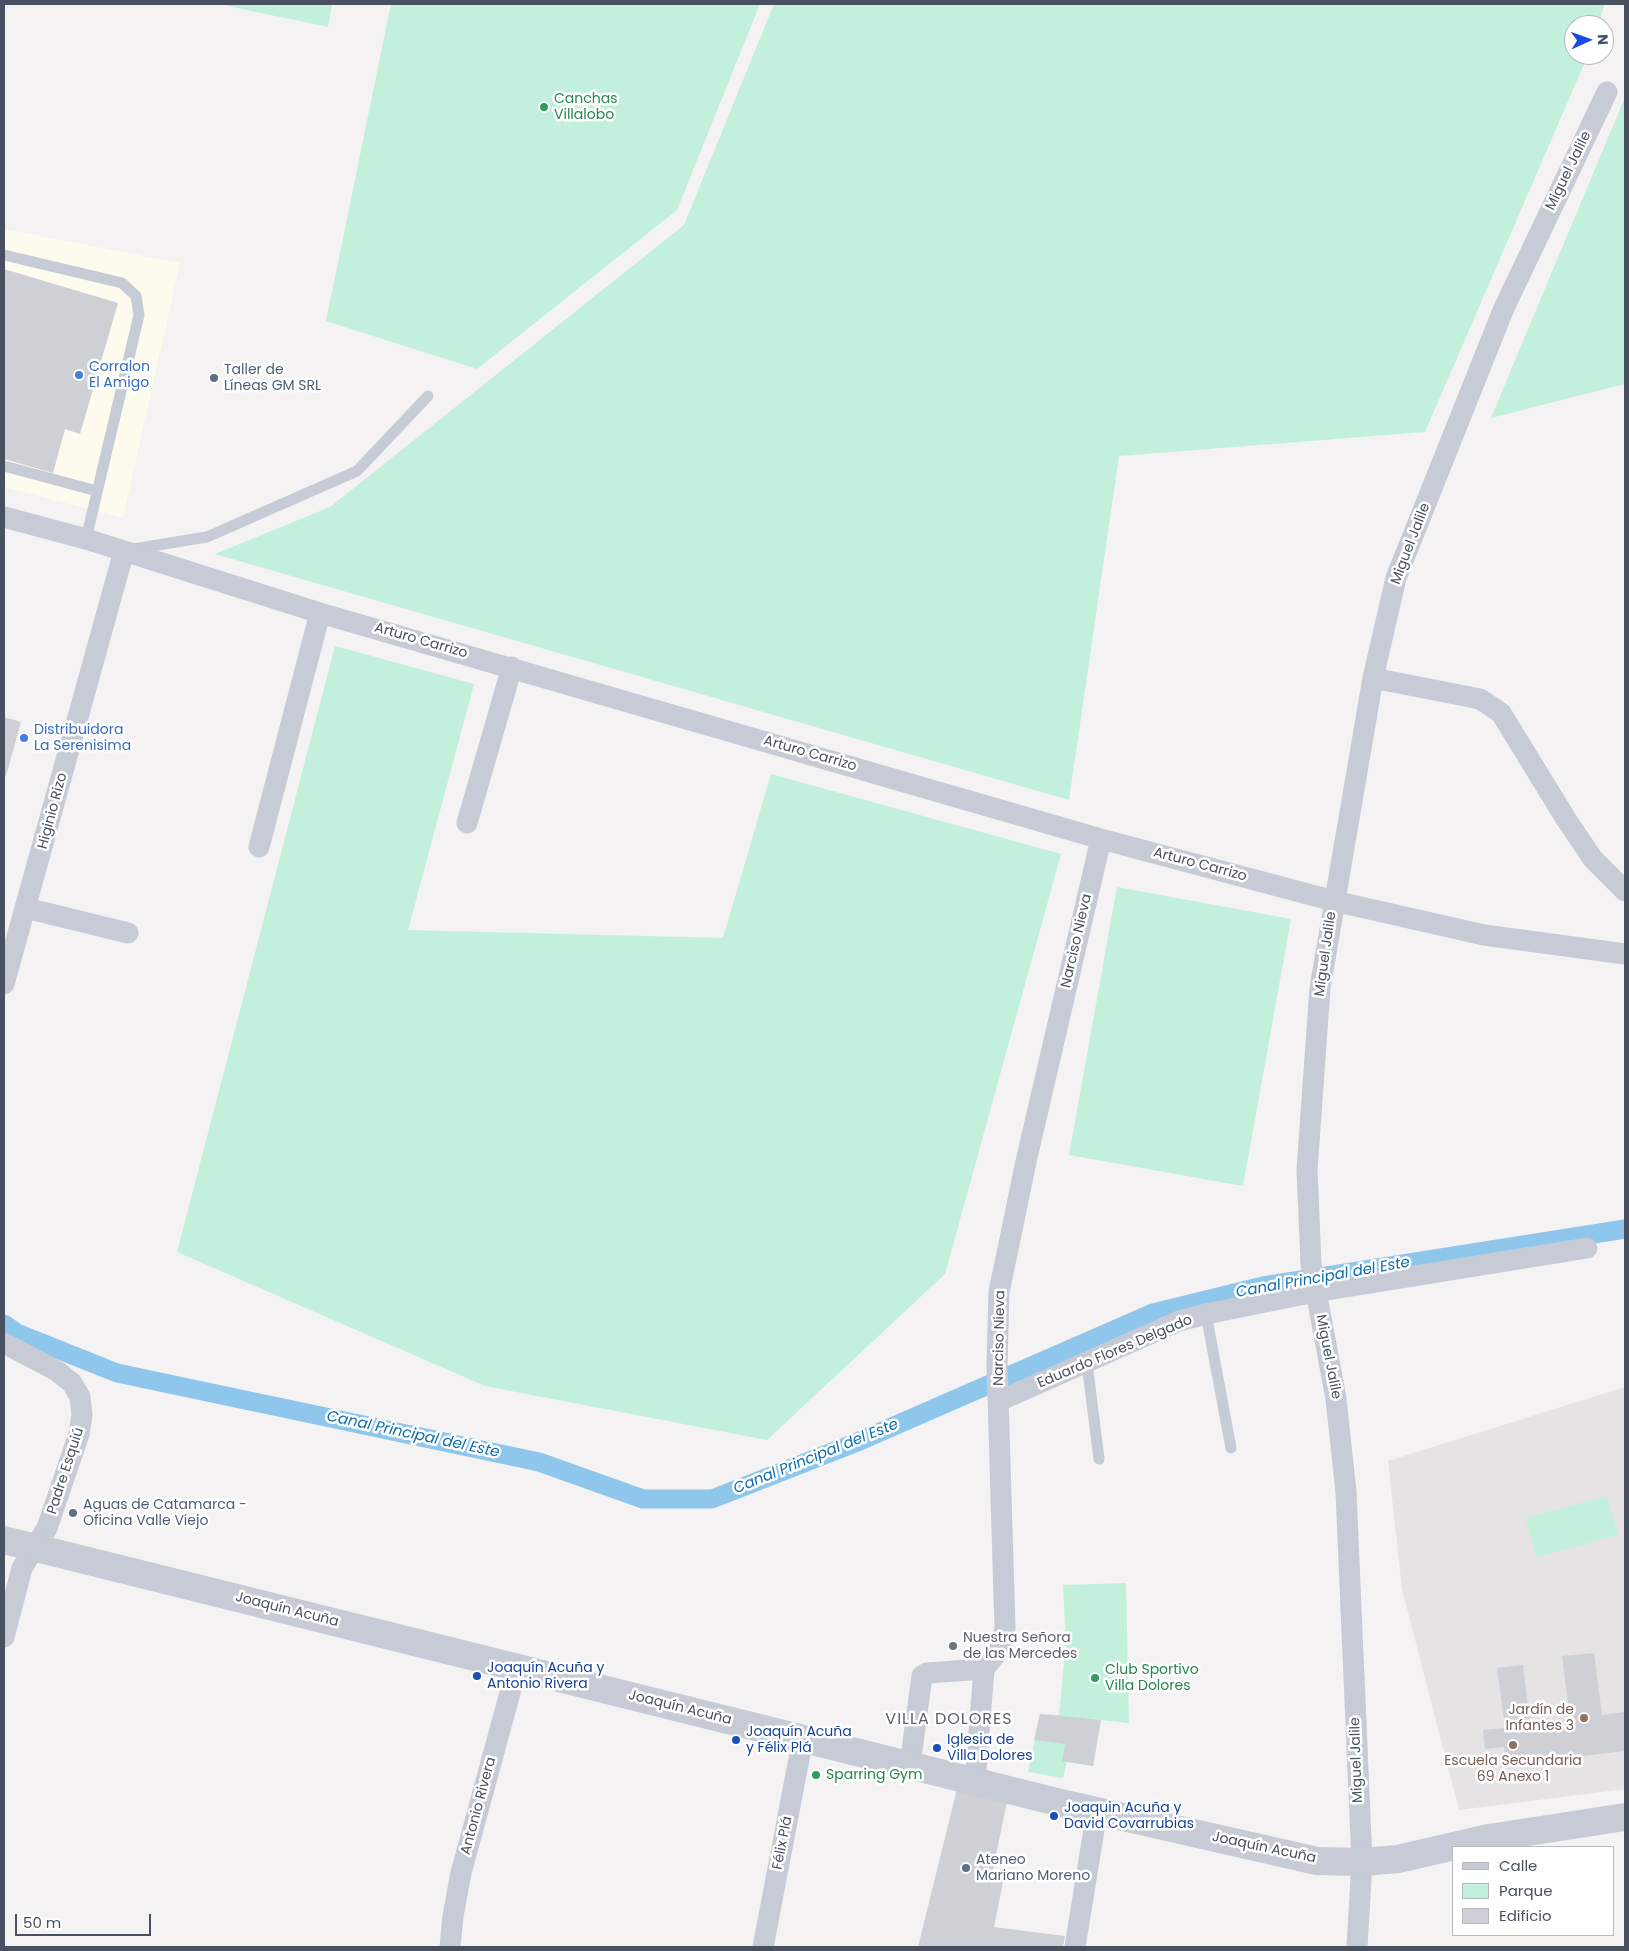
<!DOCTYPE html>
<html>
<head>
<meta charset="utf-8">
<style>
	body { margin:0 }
	#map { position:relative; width:1629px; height:1951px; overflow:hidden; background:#f4f2f2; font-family:Poppins,sans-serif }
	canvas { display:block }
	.frame { position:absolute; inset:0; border:5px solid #49505f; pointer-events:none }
	.legend { position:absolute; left:1452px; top:1846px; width:162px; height:90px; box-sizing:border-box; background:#fff; border:1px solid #b6b9bf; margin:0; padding:6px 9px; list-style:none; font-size:15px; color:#49505f }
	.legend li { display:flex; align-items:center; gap:10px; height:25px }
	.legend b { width:25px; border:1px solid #b6b9bf }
	.north { position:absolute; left:1564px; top:15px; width:50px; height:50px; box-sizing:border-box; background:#fff; border:1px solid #b6b9bf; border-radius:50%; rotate:88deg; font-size:14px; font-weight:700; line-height:20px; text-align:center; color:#49505f }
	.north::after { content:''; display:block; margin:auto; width:18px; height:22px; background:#1b4be5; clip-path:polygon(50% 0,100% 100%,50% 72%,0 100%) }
	.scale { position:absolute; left:15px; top:1914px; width:136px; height:22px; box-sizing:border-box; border:2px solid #49505f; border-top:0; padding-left:6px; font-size:15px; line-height:18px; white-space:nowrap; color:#49505f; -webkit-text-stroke:4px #fff; paint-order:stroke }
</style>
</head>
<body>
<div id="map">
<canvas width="1629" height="1951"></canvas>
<div class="frame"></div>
<ul class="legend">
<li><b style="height:6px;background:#c6cbd6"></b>Calle</li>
<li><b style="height:14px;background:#c2f0dd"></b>Parque</li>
<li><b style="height:14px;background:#ced0d6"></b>Edificio</li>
</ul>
<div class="north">N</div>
<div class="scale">50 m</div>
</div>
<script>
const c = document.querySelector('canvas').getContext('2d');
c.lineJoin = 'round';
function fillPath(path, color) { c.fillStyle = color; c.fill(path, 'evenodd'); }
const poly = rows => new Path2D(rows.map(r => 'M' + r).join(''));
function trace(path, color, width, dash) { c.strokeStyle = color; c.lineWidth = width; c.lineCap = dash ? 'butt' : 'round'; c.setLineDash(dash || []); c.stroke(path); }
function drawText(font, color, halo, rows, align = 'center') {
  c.font = font + ' Poppins,sans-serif'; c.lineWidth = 5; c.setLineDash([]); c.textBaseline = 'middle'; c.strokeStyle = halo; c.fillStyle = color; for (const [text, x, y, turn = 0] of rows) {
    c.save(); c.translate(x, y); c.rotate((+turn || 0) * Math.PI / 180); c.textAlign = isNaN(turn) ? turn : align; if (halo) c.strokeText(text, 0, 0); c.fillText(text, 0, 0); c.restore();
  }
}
fillPath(poly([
	[4,229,180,263,123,518,4,487]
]), '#fcfbed');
fillPath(poly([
	[1625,1387,1625,1789,1459,1810,1402,1589,1388,1461]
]), '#e5e3e4');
fillPath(poly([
	[218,4,332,4,328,27],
	[391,4,760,4,677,210,477,369,326,321],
	[774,4,1605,4,1598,25,1574,25,1574,55,1588,55,1425,432,1119,456,1069,800,215,554,330,507,684,225],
	[1625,97,1625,384,1491,418],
	[335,646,474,684,408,930,723,938,771,774,1061,854,945,1274,767,1440,485,1386,177,1252],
	[1117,887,1291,919,1243,1186,1069,1155],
	[1607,1496,1618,1535,1536,1557,1526,1518],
	[1126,1583,1129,1723,1101,1720,1093,1766,1067,1762,1063,1778,1028,1772,1040,1714,1059,1715,1066,1642,1063,1585]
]), '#c2f0dd');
trace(poly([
	[4,1324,17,1333,117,1373,539,1462,643,1499,712,1499,855,1443,1153,1313,1263,1286,1625,1229]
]), '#8fc6ec', 19);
fillPath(poly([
	[4,269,118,303,80,434,65,429,53,473,4,459],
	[4,717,21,722,6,776,4,775],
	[1594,1653,1602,1715,1625,1712,1625,1751,1506,1765,1504,1747,1485,1749,1483,1730,1505,1728,1497,1668,1523,1665,1530,1724,1570,1719,1562,1656],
	[1040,1714,1101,1720,1093,1766,1062,1761,1065,1744,1034,1740],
	[957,1789,1007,1802,992,1874,1004,1877,994,1927,1065,1936,1063,1947,918,1947]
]), '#ced0d6');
trace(poly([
	[4,255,122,283,136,296,139,315,86,539],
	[4,466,97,491],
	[133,549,207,537,357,471,428,396],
	[1206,1314,1231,1448],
	[1087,1363,1099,1459]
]), '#c6cbd6', 11);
trace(poly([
	[4,517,86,539,320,613,1101,839,1334,901,1484,935,1625,954],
	[1373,678,1480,699,1501,713,1566,819,1593,859,1625,891],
	[467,823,512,667],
	[259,847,320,613],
	[26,908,128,933],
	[4,984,124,551],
	[4,1343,57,1371,72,1383,80,1397,82,1415,79,1434,47,1528,22,1568,4,1637],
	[999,1401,1179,1321,1206,1314,1315,1292,1587,1248],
	[910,1765,922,1676,927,1673,984,1669],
	[975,1782,984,1669,1000,1649,1005,1628,997,1364,999,1292,1027,1157,1101,839],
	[450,1947,453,1916,461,1873,517,1667],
	[763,1947,803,1738],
	[1075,1947,1097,1811],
	[1357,1947,1362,1862,1346,1492,1336,1399,1311,1264,1307,1170,1320,988,1373,678,1396,578,1504,308,1607,92]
]), '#c6cbd6', 21);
trace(poly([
	[4,1540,1057,1802,1317,1861,1362,1862,1398,1859,1489,1838,1625,1817]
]), '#c6cbd6', 28);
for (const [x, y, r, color] of [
	[544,107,5,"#2e9e5b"],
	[79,375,5,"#3f7fe0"],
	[214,378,5,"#5c6f8a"],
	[24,738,5,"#3f7fe0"],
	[73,1513,5,"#5c6f8a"],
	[953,1646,5,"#6b7280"],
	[477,1676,5,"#1a4fb4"],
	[1095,1678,5,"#2e9e5b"],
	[1584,1718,5,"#8d6e63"],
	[736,1740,5,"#1a4fb4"],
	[1513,1745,5,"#8d6e63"],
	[937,1748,5,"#1a4fb4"],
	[816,1775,5,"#2e9e5b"],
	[1054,1816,5,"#1a4fb4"],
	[966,1868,5,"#5c6f8a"]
]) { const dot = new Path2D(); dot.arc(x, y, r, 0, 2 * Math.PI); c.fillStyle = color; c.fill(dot); trace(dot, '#fff', 2); }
drawText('14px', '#27864d', '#fff', [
	["Canchas",554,99],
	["Villalobo",554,115],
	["Club Sportivo",1105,1670],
	["Villa Dolores",1105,1686],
	["Sparring Gym",826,1775]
], 'left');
drawText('14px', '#49505f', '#fff', [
	["Miguel Jalile",1569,171,-64],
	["Miguel Jalile",1411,544,-69],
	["Arturo Carrizo",421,641,16],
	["Arturo Carrizo",810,754,16],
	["Higinio Rizo",53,811,-75],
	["Arturo Carrizo",1200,865,15],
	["Narciso Nieva",1077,941,-77],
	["Miguel Jalile",1326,954,-82],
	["Narciso Nieva",1000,1338,-89],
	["Eduardo Flores Delgado",1115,1352,-23],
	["Miguel Jalile",1328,1357,79],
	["Padre Esquiú",66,1471,-72],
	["Joaquín Acuña",287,1610,14],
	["Joaquín Acuña",680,1708,14],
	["Miguel Jalile",1357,1760,-92],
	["Antonio Rivera",479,1806,-75],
	["Félix Plá",783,1843,-79],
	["Joaquín Acuña",1264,1848,12]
]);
drawText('14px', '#366cbe', '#fff', [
	["Corralon",89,367],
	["El Amigo",89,383],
	["Distribuidora",34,730],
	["La Serenisima",34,746]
], 'left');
drawText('14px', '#4e5e75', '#fff', [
	["Taller de",224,370],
	["Líneas GM SRL",224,386],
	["Aguas de Catamarca -",83,1505],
	["Oficina Valle Viejo",83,1521],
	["Ateneo",976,1860],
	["Mariano Moreno",976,1876]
], 'left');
drawText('14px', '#5b616d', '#fff', [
	["Nuestra Señora",963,1638],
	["de las Mercedes",963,1654]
], 'left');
drawText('14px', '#164399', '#fff', [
	["Joaquín Acuña y",487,1668],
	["Antonio Rivera",487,1684],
	["Joaquín Acuña",746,1732],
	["y Félix Plá",746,1748],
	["Iglesia de",947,1740],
	["Villa Dolores",947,1756],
	["Joaquin Acuña y",1064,1808],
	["David Covarrubias",1064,1824]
], 'left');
drawText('14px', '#785e54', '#fff', [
	["Jardín de",1574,1710],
	["Infantes 3",1574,1726],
	["Escuela Secundaria",1513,1761,"center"],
	["69 Anexo 1",1513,1777,"center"]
], 'right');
drawText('italic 15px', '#0d6dae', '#fff', [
	["Canal Principal del Este",1323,1278,-10],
	["Canal Principal del Este",413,1435,12],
	["Canal Principal del Este",816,1457,-22]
]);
c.letterSpacing = '1px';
drawText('16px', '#5e6067', '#fff', [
	["VILLA DOLORES",949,1720]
]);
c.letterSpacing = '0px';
</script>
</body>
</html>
